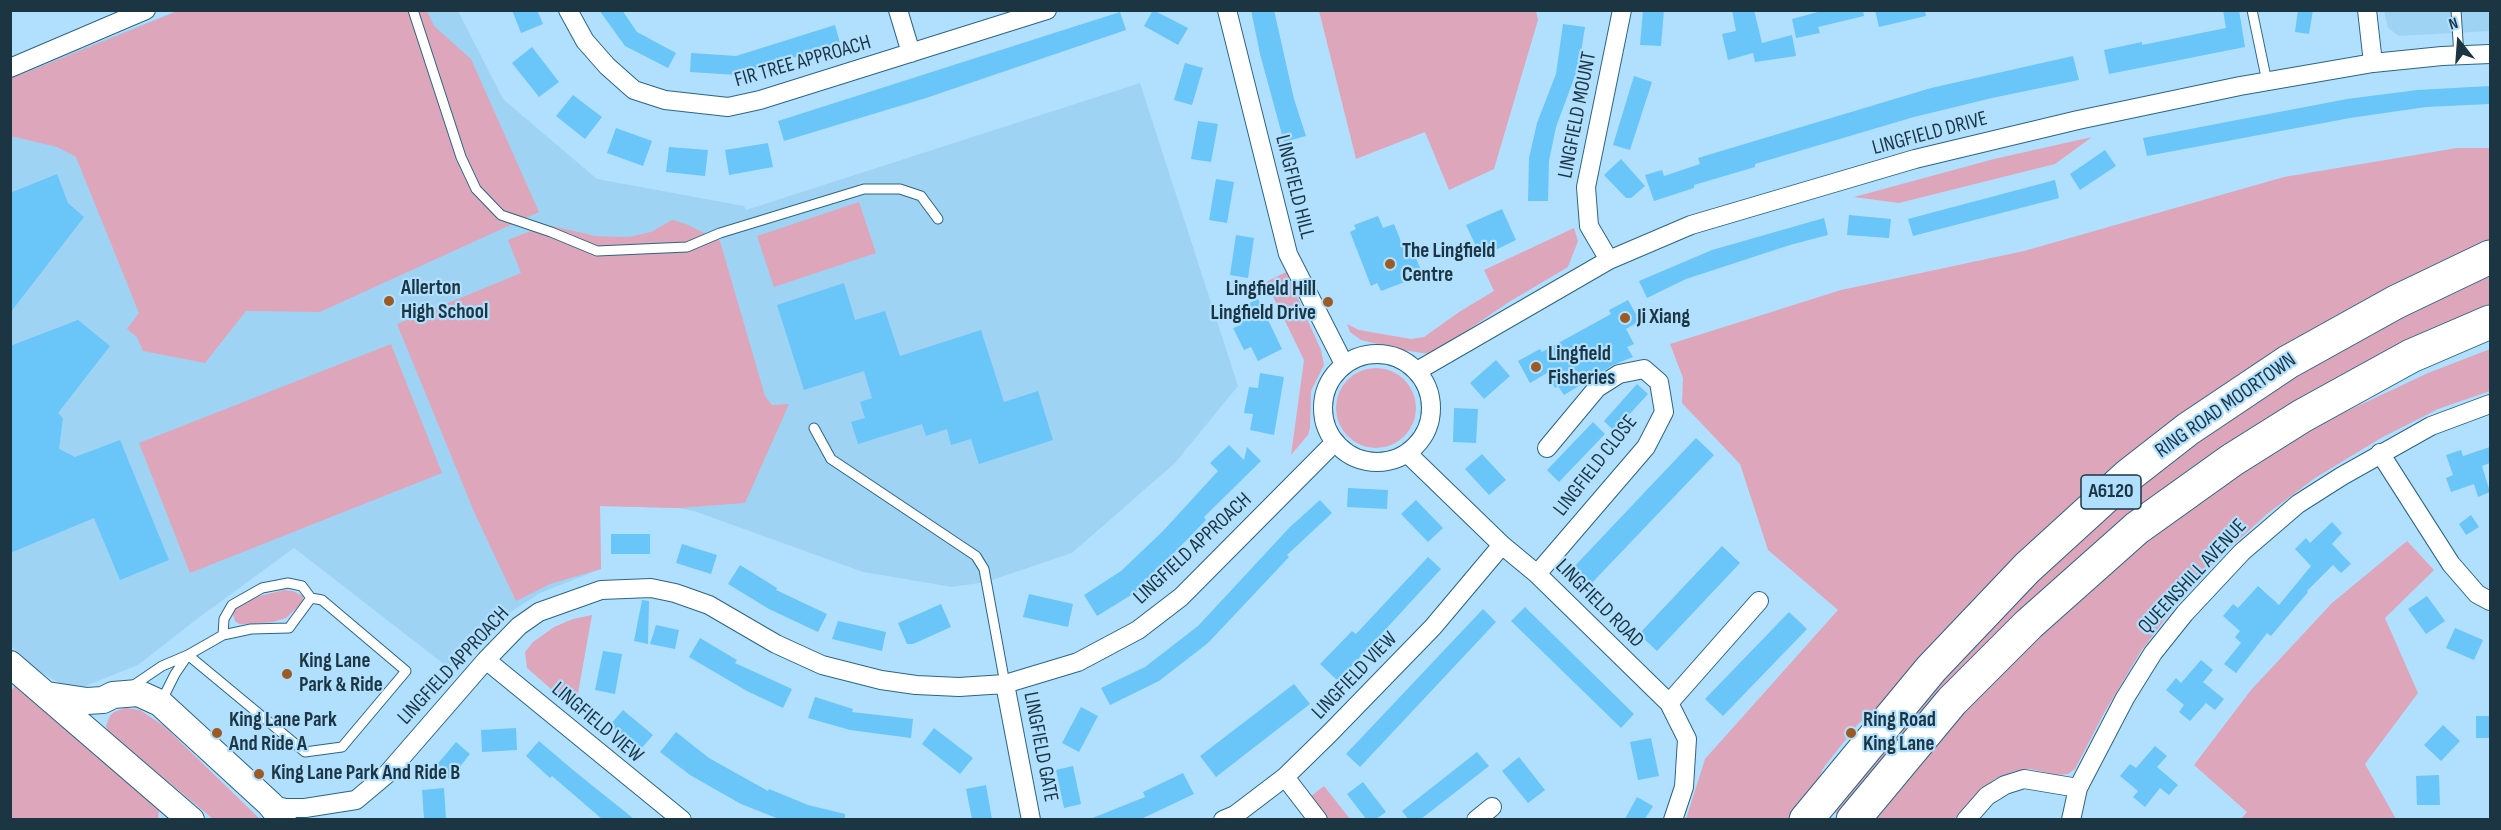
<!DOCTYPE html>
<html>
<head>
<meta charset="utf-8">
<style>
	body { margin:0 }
	#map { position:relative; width:2501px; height:830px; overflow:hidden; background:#b1e0fe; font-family:"Sofia Sans Condensed",sans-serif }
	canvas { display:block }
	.frame { position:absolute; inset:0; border:12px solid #1c3543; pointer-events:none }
	.north { position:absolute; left:2429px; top:12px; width:60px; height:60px; -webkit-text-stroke:4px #b1e0fe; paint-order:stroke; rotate:343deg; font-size:16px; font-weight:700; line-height:24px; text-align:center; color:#1c3543 }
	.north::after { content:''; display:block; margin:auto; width:21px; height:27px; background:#1c3543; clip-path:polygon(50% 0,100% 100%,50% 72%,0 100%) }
</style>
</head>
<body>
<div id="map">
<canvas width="2501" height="830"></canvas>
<div class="frame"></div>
<div class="north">N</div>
</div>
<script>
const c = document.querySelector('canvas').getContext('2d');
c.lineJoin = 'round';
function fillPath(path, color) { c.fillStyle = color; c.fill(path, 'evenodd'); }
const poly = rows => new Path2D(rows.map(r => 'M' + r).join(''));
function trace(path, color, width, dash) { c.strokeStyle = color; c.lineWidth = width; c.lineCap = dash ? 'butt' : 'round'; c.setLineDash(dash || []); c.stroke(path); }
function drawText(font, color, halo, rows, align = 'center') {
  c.font = font + ' "Sofia Sans Condensed",sans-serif'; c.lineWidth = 4.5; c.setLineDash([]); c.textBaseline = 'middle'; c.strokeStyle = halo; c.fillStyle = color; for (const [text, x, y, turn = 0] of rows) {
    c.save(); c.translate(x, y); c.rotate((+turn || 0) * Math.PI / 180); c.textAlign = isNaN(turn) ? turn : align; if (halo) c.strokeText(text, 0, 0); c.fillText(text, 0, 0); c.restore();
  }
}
fillPath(poly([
	[176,11,458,11,503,99,597,179,744,206,746,210,1140,83,1238,386,1175,463,1072,553,986,582,952,587,863,572,694,511,678,508,600,506,601,569,540,593,506,615,449,668,294,548,197,619,138,665,73,691,37,670,11,646,10,77],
	[2384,11,2490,11,2490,31,2399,36,2388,28]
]), '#9fd3f4');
fillPath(poly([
	[178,11,427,11,434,26,471,59,539,212,320,312,246,311,205,363,143,351,137,337,127,329,139,313,76,157,57,147,11,136,10,79],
	[1319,11,1536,11,1538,20,1494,169,1449,190,1425,132,1356,159],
	[2092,137,2055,164,1899,203,1854,197,1994,159],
	[2457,148,2490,148,2490,242,2297,341,1887,705,1859,723,1824,767,1811,794,1791,819,1686,819,1705,759,1838,610,1768,550,1740,464,1682,403,1683,378,1670,344,1841,290,2024,251,2284,177],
	[859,202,876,253,774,287,757,236],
	[672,220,686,224,720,241,765,396,772,405,789,404,745,503,678,508,600,506,601,569,550,584,516,601,475,514,397,324,521,273,508,240,543,226,553,226,595,236,629,237,651,232],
	[1574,228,1578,241,1568,267,1509,302,1437,351,1429,354,1403,350,1361,340,1350,332,1347,324,1359,330,1411,339,1424,337,1459,312,1494,291,1484,270],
	[2490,269,2490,310,2219,454,1842,818,1829,808,1900,722,2117,497,2318,356],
	[1286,272,1321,350,1324,365,1311,391,1310,428,1308,435,1291,455,1304,360,1266,282],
	[391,344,442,473,190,573,139,443],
	[2490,349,2490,391,2438,409,2381,438,2315,478,2267,514,2223,554,2175,606,2141,651,2104,713,2075,769,2068,774,2057,775,2031,769,2015,771,1995,779,1977,793,1954,819,1867,820,2001,667,2170,519,2255,460,2328,420,2428,373],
	'1336 408a40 40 0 1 1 80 0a40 40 0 1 1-80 0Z',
	[2407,541,2434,570,2385,618,2418,693,2365,764,2396,819,2241,819,2247,812,2194,765,2251,690,2332,603],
	[284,590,293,591,303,596,303,602,286,618,273,622,254,624,239,624,235,621,233,614,236,608,256,597],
	[592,615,575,710,527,668,525,652,533,642,554,627,573,619],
	[18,682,160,801,158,819,11,820,11,691],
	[126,708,140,710,164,726,260,819,213,819,108,732,106,726,110,716,114,712],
	[1324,786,1350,819,1327,819,1310,797]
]), '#dea6ba');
fillPath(poly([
	[512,10,537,10,543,24,521,33],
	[599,10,622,10,637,32,676,53,668,68,625,46],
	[1153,10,1188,28,1178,45,1144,26],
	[1251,10,1274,10,1294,99,1306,136,1284,142,1260,54],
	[1643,10,1664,10,1661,46,1640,45],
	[1732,10,1754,10,1762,43,1792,35,1796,56,1755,62,1753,53,1728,60,1722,34,1736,31],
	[1825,10,1863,10,1864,16,1818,27,1820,33,1796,38,1792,19],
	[1875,10,1925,10,1926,16,1879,27],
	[2223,10,2239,10,2245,47,2109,74,2104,50,2142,42,2142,45,2226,28],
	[2298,10,2313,10,2309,34,2295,32],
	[1120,12,1126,30,926,98,784,141,778,121],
	[1563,24,1585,27,1579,65,1556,127,1549,161,1548,201,1528,201,1529,158,1537,123,1556,74],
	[835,25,840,43,737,75,690,72,691,53,736,56],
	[532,47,559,82,539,97,512,63],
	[2073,56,2079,80,1992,98,1914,117,1755,164,1755,167,1694,185,1694,188,1654,201,1645,175,1662,170,1664,176,1700,164,1698,158,1931,88],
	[1185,63,1203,68,1192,105,1174,100],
	[1634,76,1652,82,1630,150,1613,145],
	[2490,86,2490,104,2426,107,2350,118,2147,156,2143,138,2347,99,2417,90],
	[573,95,602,117,585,139,556,116],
	[1198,121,1218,124,1211,162,1191,159],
	[616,128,652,141,643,166,607,153],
	[768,143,773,167,729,175,725,150],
	[669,147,708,150,705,176,666,172],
	[2105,150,2116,166,2080,190,2070,174],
	[1621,159,1645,186,1631,198,1626,198,1604,175],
	[57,174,68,203,84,217,10,313,10,193],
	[1216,179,1234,182,1227,223,1209,220],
	[2055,180,2059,198,1913,236,1908,219],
	[1502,209,1516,240,1481,257,1466,225],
	[1849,215,1891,219,1889,238,1847,235],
	[1378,216,1383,228,1394,224,1406,254,1413,251,1423,275,1381,291,1377,283,1371,286,1350,232,1356,229,1354,225],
	[1824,218,1828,235,1790,245,1686,279,1647,298,1639,281,1712,250],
	[1236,235,1254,238,1248,278,1230,275],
	[844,283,855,320,885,311,900,356,981,330,1004,402,1038,391,1053,440,979,464,971,439,951,445,947,429,926,436,922,424,858,444,851,422,865,418,860,402,872,398,864,371,804,390,777,305],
	[1258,299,1282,349,1258,361,1251,347,1244,350,1233,328,1241,325,1234,310],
	[1628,300,1640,321,1626,329,1634,344,1627,347,1633,357,1613,365,1564,395,1558,386,1555,388,1547,373,1530,383,1518,361,1540,349,1542,352,1611,314,1609,310],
	[78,320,110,346,58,413,63,418,59,449,75,457,120,440,169,560,120,580,94,518,10,553,10,346],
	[1496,360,1510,376,1484,399,1470,383],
	[1260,373,1284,377,1274,435,1250,430,1253,414,1244,413,1249,387,1258,388],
	[1637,384,1648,394,1614,431,1604,421],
	[1454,408,1478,409,1476,443,1453,442],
	[1593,422,1605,434,1559,482,1547,470],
	[1696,438,1714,455,1589,586,1571,570],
	[1229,445,1244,460,1247,447,1261,461,1204,517,1206,520,1136,592,1097,616,1084,595,1121,571,1163,531,1218,471,1210,463],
	[2490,447,2490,463,2482,466,2490,492,2478,497,2474,484,2451,492,2446,478,2453,475,2446,455,2461,450,2463,456],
	[1482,454,1506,480,1489,495,1465,469],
	[1348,488,1388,490,1387,509,1347,507],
	[1320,500,1332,513,1287,555,1289,557,1208,643,1159,681,1110,705,1101,688,1145,667,1198,626,1290,527],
	[1416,500,1443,528,1428,542,1401,514],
	[2471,515,2479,527,2466,535,2459,524],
	[2332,522,2342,533,2332,544,2351,564,2341,573,2333,565,2307,591,2308,592,2271,636,2267,633,2236,673,2224,664,2241,643,2235,637,2240,631,2223,616,2233,604,2238,608,2258,586,2279,605,2311,566,2295,549,2306,538,2310,543],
	[611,534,650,534,650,554,611,554],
	[682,544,717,555,711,574,676,563],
	[1722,546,1740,563,1657,651,1639,634],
	[1428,557,1441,569,1338,681,1320,664,1352,631,1356,634],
	[740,565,777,588,776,590,827,614,818,632,769,609,728,584],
	[1029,594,1073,604,1068,627,1023,617],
	[2427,596,2445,621,2426,634,2408,609],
	[642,600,649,601,648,644,634,641],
	[941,604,951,627,913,644,907,644,898,623],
	[1525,607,1634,714,1621,728,1511,621],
	[1483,609,1496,622,1360,767,1346,754],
	[1789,612,1807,629,1723,716,1705,699],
	[838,621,886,632,882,651,832,639],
	[656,625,679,630,675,649,650,644],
	[2455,628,2483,640,2474,660,2446,648],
	[700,638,737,660,735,663,792,689,783,708,747,691,689,657],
	[603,651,622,654,615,694,595,690],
	[2201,660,2213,670,2203,682,2224,699,2215,710,2206,703,2190,721,2179,712,2184,705,2166,690,2176,678,2181,683],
	[1294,684,1310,704,1216,777,1200,756],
	[815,697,853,709,852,712,913,719,911,738,850,730,808,718],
	[1081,707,1098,716,1079,752,1062,743],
	[623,710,653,735,640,750,610,725],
	[2476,716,2490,716,2490,738,2476,738],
	[2443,725,2460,741,2441,761,2424,745],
	[516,728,517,750,482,752,481,730],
	[934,728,973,758,960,774,922,744],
	[676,732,709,758,768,791,769,789,808,805,845,814,845,819,779,819,741,804,690,775,660,752],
	[1651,738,1659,776,1638,780,1630,742],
	[539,741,573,770,634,819,602,819,552,776,550,778,526,756],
	[456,742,470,754,450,779,435,767],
	[2155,746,2167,756,2157,767,2178,785,2169,795,2160,788,2145,807,2133,797,2138,791,2120,776,2130,764,2136,768],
	[1477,752,1489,766,1421,819,1408,819,1402,811],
	[1519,757,1545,790,1528,803,1502,771],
	[1073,766,1081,804,1064,808,1056,770],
	[1183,773,1194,794,1141,819,1090,819,1145,797,1143,792],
	[2439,775,2440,805,2417,805,2416,776],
	[1363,782,1386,812,1376,819,1366,819,1347,794],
	[986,785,992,819,972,819,966,789],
	[444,788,446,819,424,819,422,790],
	[1637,797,1653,806,1645,819,1625,819]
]), '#6ac5f8');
const lane = poly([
	[413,10,461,157,476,189,501,215,551,232,597,251,687,247,720,233,864,189,900,189,921,196,938,219],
	[2252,10,2267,82],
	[2456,10,2459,56],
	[814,428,831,459,976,556,984,569,1005,684],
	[188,655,305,752,342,747,406,671,322,600,311,598,302,586,288,583,262,588,232,605,224,619,223,635],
	[131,687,162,666,188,655,223,635,251,629,289,628,311,598],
	[161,702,175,674,188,655]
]);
const street = poly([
	[568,10,585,41,607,66,634,90,665,100,728,107,760,100,1047,10],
	[898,10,911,53],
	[1227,10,1288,254,1344,364],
	[2367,10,2373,63],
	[10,68,146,10],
	[1609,260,1589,226,1586,187,1622,10],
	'1323 408a54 54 0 1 1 108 0a54 54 0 1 1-108 0Z',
	[1417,371,1609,260,1691,225,1915,159,2078,120,2240,86,2373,63,2442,56,2490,54],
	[1407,453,1502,545,1537,574,1669,703,1687,739,1684,787,1673,820],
	[2380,453,2451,564,2477,594,2490,601],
	[1537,574,1646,447,1664,412,1659,382,1644,369,1619,374,1597,388,1547,448],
	[486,660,682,820],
	[1005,684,1031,820],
	[1669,703,1759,601],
	[1285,777,1318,820],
	[270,804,285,808,305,808,356,800,387,774,486,660,519,626,539,612,601,590,651,588,675,593,709,605,776,644,822,665,881,680,916,685,959,687,1005,684,1078,662,1138,630,1181,597,1334,443],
	[1223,820,1235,815,1285,777,1330,733,1433,627,1502,545],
	[1476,820,1492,807],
	[1966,820,1987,796,2005,785,2024,779,2078,788],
	[2071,820,2078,788,2125,698,2153,653,2185,613,2242,552,2298,504,2342,476,2431,426,2490,404]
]);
const secondary = poly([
	[10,664,191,820],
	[47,695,87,701,103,700,113,695,138,693,160,703,270,804,283,820]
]);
const highway = poly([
	[1806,820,1931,669,2027,568,2129,475,2188,429,2288,362,2396,302,2490,257],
	[1853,820,1952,701,2029,624,2137,528,2232,460,2302,416,2411,356,2490,322]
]);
trace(lane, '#2a6585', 11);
trace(street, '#2a6585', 20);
trace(secondary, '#2a6585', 28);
trace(highway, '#2a6585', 35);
trace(lane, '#fff', 9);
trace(street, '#fff', 18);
trace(secondary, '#fff', 26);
trace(highway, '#fff', 33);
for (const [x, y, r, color] of [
	[1390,264,6,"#9c5a27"],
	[389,301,6,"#9c5a27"],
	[1328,302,6,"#9c5a27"],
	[1625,318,6,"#9c5a27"],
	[1536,367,6,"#9c5a27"],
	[287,674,6,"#9c5a27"],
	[217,733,6,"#9c5a27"],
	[1851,733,6,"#9c5a27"],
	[259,774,6,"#9c5a27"]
]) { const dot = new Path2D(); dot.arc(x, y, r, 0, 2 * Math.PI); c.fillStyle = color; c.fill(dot); trace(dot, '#b1e0fe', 2); }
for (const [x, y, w] of [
	[2111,492,60]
]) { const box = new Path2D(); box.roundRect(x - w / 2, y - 17, w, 34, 4.5); c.fillStyle = '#b1e0fe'; c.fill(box); trace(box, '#1c3543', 1.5); }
drawText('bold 20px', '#1c3543', null, [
	["A6120",2111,492]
]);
drawText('21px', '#1c3543', '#b1e0fe', [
	["FIR TREE APPROACH",803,62,-16],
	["LINGFIELD MOUNT",1578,115,-79],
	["LINGFIELD DRIVE",1930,134,-15],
	["LINGFIELD HILL",1294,187,76],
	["RING ROAD MOORTOWN",2226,406,-35],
	["LINGFIELD CLOSE",1596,466,-52],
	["LINGFIELD APPROACH",1193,549,-43],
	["QUEENSHILL AVENUE",2193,577,-47],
	["LINGFIELD ROAD",1599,604,45],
	["LINGFIELD APPROACH",454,666,-47],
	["LINGFIELD VIEW",1355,676,-46],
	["LINGFIELD VIEW",597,723,40],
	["LINGFIELD GATE",1040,747,79]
]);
drawText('bold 21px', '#1c3543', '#b1e0fe', [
	["The Lingfield",1402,252],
	["Centre",1402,276],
	["Allerton",401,289],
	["High School",401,313],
	["Lingfield Hill",1316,290,"right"],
	["Lingfield Drive",1316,314,"right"],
	["Ji Xiang",1637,318],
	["Lingfield",1548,355],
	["Fisheries",1548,379],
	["King Lane",299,662],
	["Park & Ride",299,686],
	["King Lane Park",229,721],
	["And Ride A",229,745],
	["Ring Road",1863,721],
	["King Lane",1863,745],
	["King Lane Park And Ride B",271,774]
], 'left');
</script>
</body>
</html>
